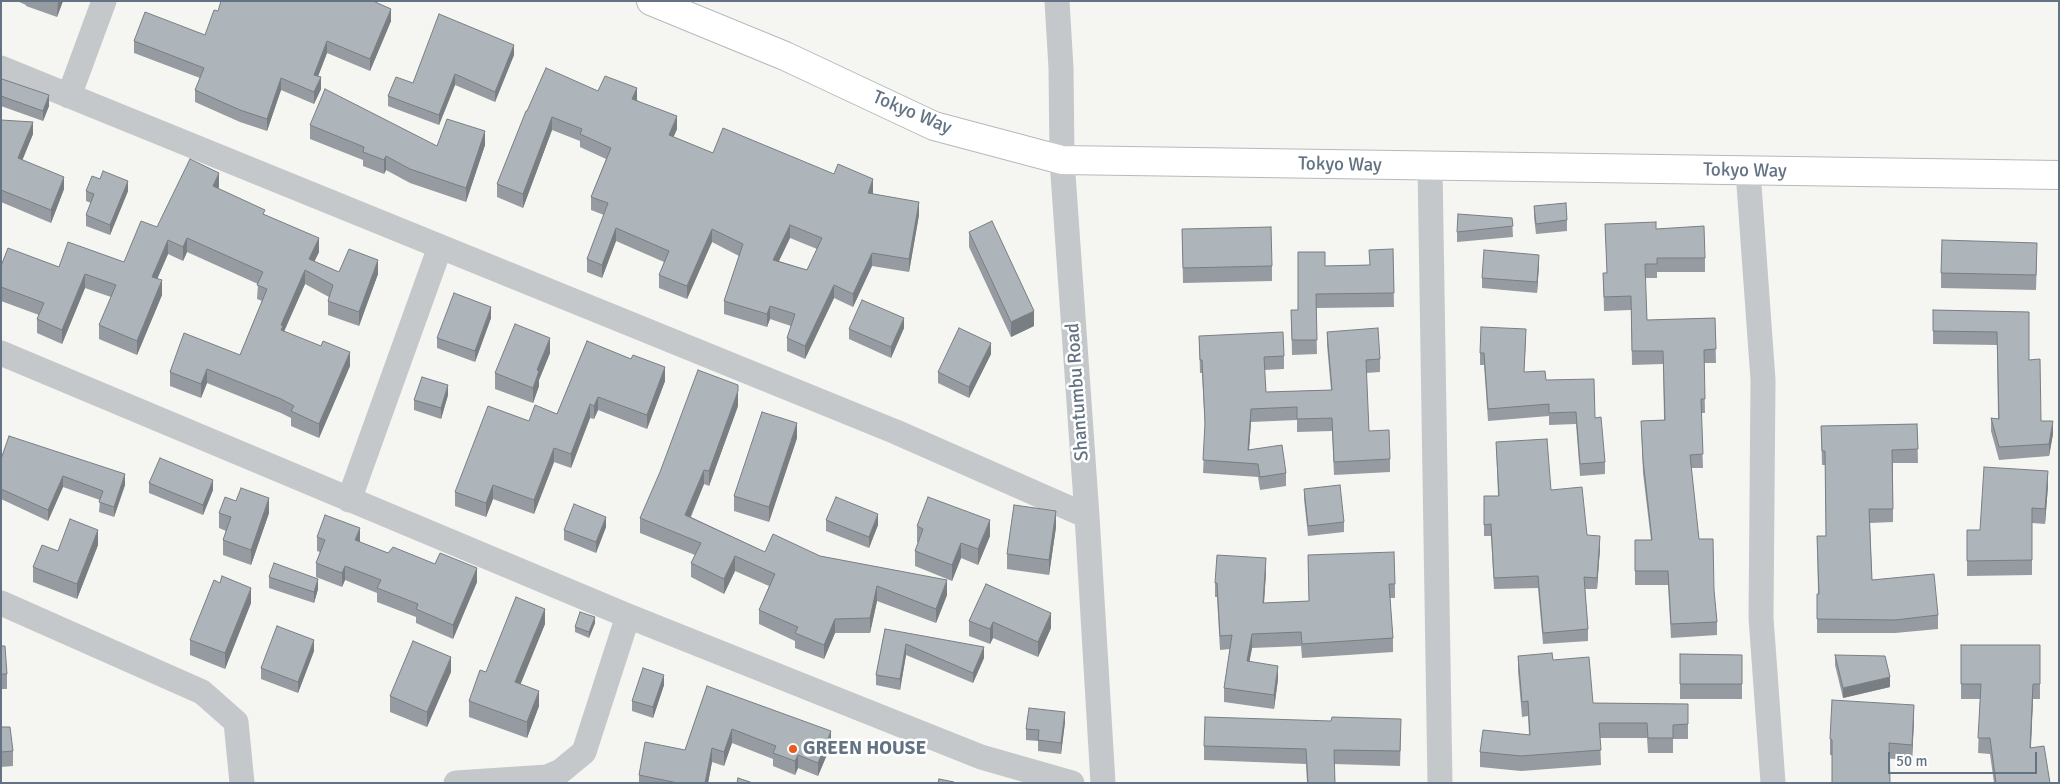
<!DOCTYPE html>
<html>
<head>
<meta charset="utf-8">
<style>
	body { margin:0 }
	#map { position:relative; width:2060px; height:784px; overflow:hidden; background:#f5f6f1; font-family:Signika,sans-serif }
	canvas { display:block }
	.frame { position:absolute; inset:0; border:2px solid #637384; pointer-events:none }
	.scale { position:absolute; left:1888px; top:752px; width:149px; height:22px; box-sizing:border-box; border:2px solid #637384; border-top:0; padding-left:6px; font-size:15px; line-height:18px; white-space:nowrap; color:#637384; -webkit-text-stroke:4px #fff; paint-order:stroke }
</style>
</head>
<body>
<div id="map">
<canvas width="2060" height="784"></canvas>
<div class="frame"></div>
<div class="scale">50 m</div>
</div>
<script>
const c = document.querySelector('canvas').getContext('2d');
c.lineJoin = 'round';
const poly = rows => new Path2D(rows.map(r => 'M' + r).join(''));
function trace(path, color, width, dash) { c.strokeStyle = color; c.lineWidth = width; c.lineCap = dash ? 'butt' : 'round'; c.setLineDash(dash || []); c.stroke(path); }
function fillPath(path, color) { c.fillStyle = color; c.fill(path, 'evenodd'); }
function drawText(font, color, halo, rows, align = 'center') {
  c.font = font + ' Signika,sans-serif'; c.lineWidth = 5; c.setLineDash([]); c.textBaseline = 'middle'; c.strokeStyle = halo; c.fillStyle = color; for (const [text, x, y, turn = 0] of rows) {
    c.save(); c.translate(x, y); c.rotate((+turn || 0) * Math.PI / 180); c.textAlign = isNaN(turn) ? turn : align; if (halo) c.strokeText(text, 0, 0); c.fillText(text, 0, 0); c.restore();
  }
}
const major = poly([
	[651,1,785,56,934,126,1062,160,2059,175]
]);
trace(major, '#b5b9bd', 30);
trace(poly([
	[1057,1,1061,68,1062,160,1087,516,1103,783],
	[1,68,896,432,1087,516],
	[69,96,104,1],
	[1430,167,1440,783],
	[1748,171,1763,380,1761,618,1773,783],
	[1,353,628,616,981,757,1072,783],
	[349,500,440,247],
	[1,603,202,692,236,722,242,783],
	[456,783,547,777,561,771,584,752,628,616]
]), '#c5c8cb', 25);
trace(major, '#fff', 28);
fillPath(poly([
	[17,1,63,1,57,17,26,6,26,5],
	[218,11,391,21,370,71,327,53,318,76,321,89,314,104,281,90,267,131,240,122,195,102,195,90,200,78,134,53,134,41,205,35],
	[514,55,495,102,455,85,439,125,388,106,388,96,413,83],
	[1,79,49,106,43,121,1,106],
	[598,91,637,100,677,129,673,137,713,153,873,192,873,194,919,215,909,272,872,266,853,307,834,298,805,359,787,351,787,338,791,326,770,319,767,327,724,314,724,301,739,256,712,242,687,299,659,288,659,275,664,262,616,241,602,278,587,272,587,259,604,215,591,210,591,197,606,159,580,147,580,141,552,130,523,208,497,197,497,184,527,111],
	[790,238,817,249,807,270,779,261],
	[1,120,33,134,22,160,64,189,51,223,1,202],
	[310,125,437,146,485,145,466,202,410,183,386,170,384,174,363,166,363,160,310,139],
	[219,187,218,189,265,215,319,252,314,261,339,272,378,274,359,326,328,315,328,301,329,297,305,284,284,331,350,366,319,438,291,426,291,418,281,413,207,383,201,398,170,386,170,372,240,355,262,301,257,299,258,284,187,252,183,261,168,254,157,279,162,295,137,355,99,339,99,325,111,297,85,288,62,344,37,333,37,319,39,315,1,301,1,266,59,267,124,262,157,227],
	[86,191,128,191,110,235,86,226,86,215,91,203,86,201],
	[1534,206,1567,220,1567,231,1536,234,1534,217],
	[1512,218,1513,237,1457,242,1457,232],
	[1605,224,1656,229,1705,258,1705,272,1657,272,1657,278,1645,278,1647,320,1715,318,1716,363,1704,363,1705,413,1701,413,1703,468,1691,468,1699,539,1714,590,1717,622,1717,635,1671,638,1668,585,1635,585,1635,540,1651,540,1643,473,1641,421,1664,420,1663,364,1632,365,1631,310,1604,311,1603,273,1607,273],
	[1182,229,1272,266,1272,281,1183,283],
	[969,232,1034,326,1011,337,969,247],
	[1393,249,1394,307,1316,308,1317,354,1292,355,1291,310,1298,310,1325,266,1369,265],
	[2037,258,2036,290,1941,288,1941,273],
	[1539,265,1537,293,1482,288,1482,278],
	[1933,310,2029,312,2029,360,2041,421,2053,434,2049,456,1999,460,1991,431,1991,418,1998,419,1997,345,1933,344],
	[491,318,475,362,437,348,437,338],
	[904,328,891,358,849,339,849,329],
	[1327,332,1380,359,1380,372,1366,373,1369,431,1390,459,1390,472,1334,475,1332,431,1297,432,1297,420,1251,422,1249,450,1286,473,1286,486,1260,490,1258,477,1203,473,1205,428,1202,373,1200,373,1199,336,1284,356,1284,369,1264,370,1266,392,1331,390,1327,345],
	[587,341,665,381,647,429,598,410,594,419,590,418,571,468,554,462,534,514,493,499,486,517,455,506,455,492,529,421,557,414],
	[1526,341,1524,372,1546,380,1595,418,1605,462,1605,474,1580,476,1576,424,1549,425,1549,416,1488,421,1484,365,1480,365,1480,353],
	[550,353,539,380,539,386,533,403,495,389,495,373],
	[991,354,969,398,938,383,938,372],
	[448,395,441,419,414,410,414,400],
	[738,406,709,486,704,484,691,517,765,552,820,556,947,595,936,623,877,601,870,633,835,633,824,659,795,648,795,641,759,624,759,610,769,586,735,571,724,594,691,577,691,563,695,555,640,533,640,518],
	[1917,424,1918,463,1893,463,1893,522,1870,523,1872,580,1938,615,1938,629,1895,633,1817,633,1817,594,1818,594,1817,536,1826,536,1825,465,1822,465,1821,426],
	[797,438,769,522,734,511,734,496],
	[1496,442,1551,490,1587,535,1600,548,1597,589,1585,589,1588,629,1588,641,1543,644,1538,588,1494,589,1491,536,1484,536,1484,496,1498,496],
	[1,459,125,485,114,517,99,512,100,500,63,487,48,521,1,499],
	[149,483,213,490,203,515,149,493],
	[2048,486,2045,524,2032,523,2032,575,1967,576,1967,530,1980,530],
	[1304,489,1344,522,1344,532,1308,536,1304,499],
	[236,501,269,513,251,565,223,555,223,540,226,531,219,528,219,513],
	[826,520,878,525,869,548,826,531],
	[917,526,990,536,978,565,961,558,952,581,915,566,915,551,918,542,917,542],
	[606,527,596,553,564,540,564,530],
	[1056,527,1049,575,1007,569,1007,554],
	[317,537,360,542,388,553,477,582,453,639,416,623,416,617,377,602,377,593,345,580,342,587,316,577,316,563,320,552,317,551],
	[98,545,77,599,33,582,33,567,58,551],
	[1308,555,1395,584,1395,598,1390,598,1393,638,1393,652,1302,658,1301,646,1252,648,1249,662,1278,679,1274,709,1224,702,1224,688,1230,649,1220,650,1217,597,1215,597,1215,583,1266,572,1264,603,1309,601],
	[269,577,318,589,314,603,269,588],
	[986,584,1051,628,1038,657,993,638,990,644,969,636,969,621],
	[251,603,225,669,190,655,190,640],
	[595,623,589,638,575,632,575,627],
	[545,624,520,684,539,706,527,738,469,717,469,701,486,672],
	[885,629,984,658,973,683,906,655,900,690,876,685,876,675],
	[1961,645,2040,645,2040,699,2033,699,2031,748,2050,783,1994,783,1990,754,1978,753,1980,699,1961,699],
	[1,646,7,674,7,689,1,689],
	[314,651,298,693,261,679,261,668],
	[1680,654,1742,655,1742,699,1680,699],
	[1835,655,1890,687,1843,698,1835,665],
	[1518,656,1553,660,1593,703,1688,704,1688,739,1673,739,1673,753,1648,753,1647,738,1600,738,1601,765,1521,771,1480,767,1480,752,1529,735,1528,716,1522,717,1518,671],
	[451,672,427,727,390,712,390,696],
	[664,685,653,718,632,711,632,701],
	[707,686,831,745,818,776,798,768,795,775,773,766,773,759,732,743,724,766,712,762,708,783,639,783,639,775,685,750],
	[1914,720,1912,760,1830,755,1830,739],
	[1065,722,1061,754,1038,751,1038,741,1026,740,1026,729],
	[1,727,13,751,13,766,1,767],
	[1401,733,1400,766,1334,764,1335,783,1307,783,1306,764,1204,760,1204,746]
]), '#959ba0');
fillPath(poly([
	[58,1,63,1,57,17],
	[391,9,391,21,370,71,370,59],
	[327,41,327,53,314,87,314,75],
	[514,45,514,55,495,102,495,92],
	[455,74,455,85,439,125,439,115],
	[321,77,321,89,314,104,314,92],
	[281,78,281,90,267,131,267,119],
	[637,88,637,101,632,99],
	[49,95,49,106,43,121,43,111],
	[677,116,677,129,669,148,669,135],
	[552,117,552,130,523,208,523,194],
	[33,122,33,134,18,171,18,158],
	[485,131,485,145,466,202,466,188],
	[386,156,386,170,384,174,384,160],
	[219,173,219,187,213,200,213,186],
	[64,177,64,189,51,223,51,210],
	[873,179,873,192,868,206,868,193],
	[128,181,128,191,110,235,110,225],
	[919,202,919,215,909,272,909,259],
	[790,225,790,238,773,273,773,260],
	[616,228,616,241,602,278,602,265],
	[712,229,712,242,687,299,687,286],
	[187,238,187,252,183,261,183,247],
	[319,238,319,252,309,273,309,259],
	[168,240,168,254,152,291,152,277],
	[872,253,872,266,853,307,853,294],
	[1539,255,1539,265,1537,293,1537,282],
	[378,260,378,274,359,326,359,312],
	[305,270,305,284,283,334,283,340,281,325],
	[85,274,85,288,62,344,62,330],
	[162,280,162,295,137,355,137,341],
	[834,285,834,298,805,359,805,346],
	[770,306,770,319,767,327,767,314],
	[491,307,491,318,475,362,475,351],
	[1034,311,1034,326,1011,337,1011,322],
	[904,318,904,328,891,358,891,347],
	[550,338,550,353,539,380,539,386,533,403,533,388,537,370],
	[991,343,991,354,969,398,969,387],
	[350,352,350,366,319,438,319,424],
	[665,367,665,381,647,429,647,415],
	[207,369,207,383,201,398,201,384],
	[448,385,448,395,441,419,441,408],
	[738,391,738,406,709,486,709,471],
	[598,397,598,410,594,419,594,406],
	[590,404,590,418,571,468,571,454],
	[1251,409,1251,422,1248,463,1248,450],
	[2053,421,2053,434,2049,456,2049,444],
	[797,423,797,438,769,522,769,507],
	[554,448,554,462,534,514,534,500],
	[704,470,704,484,685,529,685,515],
	[2048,471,2048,486,2045,524,2045,509],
	[125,474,125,485,114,517,114,507],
	[63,476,63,487,48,521,48,510],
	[213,480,213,490,203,515,203,505],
	[493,485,493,499,486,517,486,503],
	[269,498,269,513,251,565,251,550],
	[1056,511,1056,527,1049,575,1049,560],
	[878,514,878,525,869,548,869,537],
	[606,517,606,527,596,553,596,542],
	[990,520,990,536,978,565,978,549],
	[360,528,360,542,355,540],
	[98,530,98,545,77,599,77,584],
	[1600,536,1600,548,1597,589,1597,578],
	[961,543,961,558,952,581,952,565],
	[735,556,735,571,724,594,724,579],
	[1266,558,1266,572,1263,617,1263,603],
	[345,566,345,580,342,587,342,573],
	[477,568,477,582,453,639,453,625],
	[318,579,318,589,314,603,314,592],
	[947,580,947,595,936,623,936,609],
	[877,586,877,601,870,633,870,618],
	[251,588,251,603,225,669,225,653],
	[545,609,545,624,515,698,515,682],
	[1051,613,1051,628,1038,657,1038,642],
	[595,617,595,623,589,638,589,632],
	[835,619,835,633,824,659,824,645],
	[993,622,993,638,990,644,990,629],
	[1252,634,1252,648,1247,675,1247,661],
	[314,640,314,651,298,693,298,682],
	[906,644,906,655,900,690,900,679],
	[984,647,984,658,973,683,973,673],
	[451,657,451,672,427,727,427,712],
	[1278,666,1278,679,1274,709,1274,695],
	[664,675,664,685,653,718,653,707],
	[1890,677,1890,687,1843,698,1843,688],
	[2033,684,2033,699,2030,763,2030,748],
	[539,691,539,706,527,738,527,722],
	[1914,705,1914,720,1912,760,1912,745],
	[1065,712,1065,722,1061,754,1061,743],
	[732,729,732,743,724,766,724,752],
	[831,731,831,745,818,776,818,763],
	[712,748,712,762,708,783,705,783],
	[798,755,798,768,795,775,795,761]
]), '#797e82');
const building = poly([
	[221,1,373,1,391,9,370,59,327,41,314,75,321,77,314,92,281,78,267,119,240,110,195,90,204,68,134,41,145,12,205,35,214,10,218,11,221,1],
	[439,14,514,45,495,92,455,74,439,115,388,96,396,77,413,83,439,14],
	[546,68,598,91,605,76,637,88,632,99,677,116,669,135,713,153,723,128,834,174,838,164,873,179,868,193,919,202,909,259,872,253,853,294,834,285,805,346,787,338,795,314,770,306,767,314,724,301,743,244,712,229,687,286,659,275,669,251,616,228,602,265,587,259,608,203,591,197,611,148,580,134,582,129,552,117,523,194,497,184,526,111,527,111,546,68],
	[790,225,822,238,807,270,773,260,790,225],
	[1,79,2,79,49,95,43,111,1,96,1,79],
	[325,89,437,146,447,119,485,131,466,188,410,169,386,156,384,160,363,152,364,147,310,125,325,89],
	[1,120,33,122,18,158,64,177,51,210,1,190,1,120],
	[190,159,219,173,213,186,265,210,263,214,319,238,309,259,339,272,349,249,378,260,359,312,328,301,333,285,305,270,281,325,283,326,281,330,321,346,323,341,350,352,319,424,291,411,294,406,281,399,207,369,201,384,170,372,184,333,240,355,267,289,257,285,263,272,187,238,183,247,168,240,152,277,162,280,137,341,99,325,116,285,85,274,62,330,37,319,44,303,1,287,1,266,8,248,59,267,68,242,124,262,141,221,157,227,190,159],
	[103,171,128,181,110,225,86,215,94,194,86,191,92,176,100,179,103,171],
	[1566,203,1567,220,1536,224,1534,206,1566,203],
	[1458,214,1512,218,1513,226,1457,232,1458,214],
	[992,221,1034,311,1011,322,969,232,992,221],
	[1656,222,1656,229,1704,226,1705,258,1657,258,1657,264,1645,264,1647,320,1715,318,1716,349,1704,350,1705,399,1701,399,1703,454,1690,455,1699,539,1713,539,1714,590,1717,622,1671,624,1668,571,1635,571,1635,540,1652,540,1643,460,1641,421,1665,420,1663,351,1632,351,1631,296,1604,297,1603,273,1607,273,1605,224,1656,222],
	[1271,227,1272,266,1183,268,1182,229,1271,227],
	[1942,240,2037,243,2036,275,1941,273,1942,240],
	[1393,249,1394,293,1316,294,1317,340,1292,340,1291,310,1298,310,1298,252,1325,252,1325,266,1370,265,1369,250,1393,249],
	[1484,250,1539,255,1537,282,1482,278,1484,250],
	[454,293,491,307,475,351,437,338,454,293],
	[862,300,904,318,891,347,849,329,862,300],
	[1933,310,2029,312,2029,360,2040,359,2041,421,2053,421,2049,444,1999,447,1991,418,1999,419,1997,332,1933,331,1933,310],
	[515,324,550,338,537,370,539,371,533,388,495,373,515,324],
	[1481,327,1526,329,1524,372,1545,371,1546,380,1594,379,1595,418,1601,417,1605,462,1580,464,1576,412,1549,413,1549,404,1488,409,1484,353,1480,353,1481,327],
	[959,328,991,343,969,387,938,372,959,328],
	[1378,328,1380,359,1366,360,1369,431,1389,430,1390,459,1334,462,1332,418,1297,419,1297,407,1251,409,1248,450,1282,445,1286,473,1260,477,1258,464,1203,460,1205,423,1202,360,1200,360,1199,336,1283,332,1284,356,1264,357,1266,392,1332,390,1327,332,1378,328],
	[587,341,631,359,633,355,665,367,647,415,598,397,594,406,590,404,571,454,554,448,534,500,493,485,486,503,455,492,488,406,529,421,535,405,557,414,587,341],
	[698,370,738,385,738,391,709,471,704,470,685,515,765,552,773,534,820,556,947,580,936,609,877,586,870,618,835,619,824,645,795,633,798,627,759,610,775,574,735,556,724,579,691,563,701,543,640,518,660,472,698,370],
	[422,377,448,385,441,408,414,400,422,377],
	[762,412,797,423,769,507,734,496,762,412],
	[1917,424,1918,449,1892,450,1893,509,1869,509,1872,580,1934,574,1938,615,1895,620,1817,619,1817,594,1819,594,1817,536,1826,536,1825,451,1822,451,1821,426,1917,424],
	[9,436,125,474,114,507,99,502,103,491,63,476,48,510,1,489,1,459,9,436],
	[1547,439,1551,490,1582,487,1587,535,1600,536,1597,578,1584,577,1588,629,1543,633,1538,576,1494,578,1491,524,1484,525,1484,496,1499,496,1496,442,1547,439],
	[160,458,213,480,203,505,149,483,160,458],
	[1984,467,2048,471,2045,509,2032,508,2032,560,1967,561,1967,530,1980,530,1984,467],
	[1340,485,1344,522,1308,526,1304,489,1340,485],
	[241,488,269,498,251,550,223,540,231,517,219,513,225,497,236,501,241,488],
	[836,497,878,514,869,537,826,520,836,497],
	[928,497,990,520,978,549,961,543,952,565,915,551,923,529,917,526,928,497],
	[574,504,606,517,596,542,564,530,574,504],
	[1014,505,1056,511,1049,560,1007,554,1014,505],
	[325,515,360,528,355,540,388,553,393,547,435,564,440,553,477,568,453,625,416,609,418,604,377,588,381,580,345,566,342,573,316,563,325,540,317,537,325,515],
	[70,519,98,530,77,584,33,567,42,545,58,551,70,519],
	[1394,552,1395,584,1389,584,1393,638,1302,644,1301,632,1252,634,1247,661,1278,666,1274,695,1224,688,1232,635,1220,636,1217,583,1215,583,1217,555,1266,558,1263,603,1309,601,1308,555,1394,552],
	[274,563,318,579,314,592,269,577,274,563],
	[222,576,251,588,225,653,190,640,214,580,220,583,222,576],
	[986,584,1051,613,1038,642,993,622,990,629,969,621,986,584],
	[516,597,545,609,515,682,539,691,527,722,469,701,480,670,486,672,516,597],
	[580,612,595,617,589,632,575,627,580,612],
	[277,626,314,640,298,682,261,668,277,626],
	[885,629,984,647,973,673,906,644,900,679,876,675,885,629],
	[413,641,451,657,427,712,390,696,413,641],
	[1961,645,2040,645,2040,684,2033,684,2030,748,2044,746,2050,783,1996,783,1990,738,1978,738,1981,684,1961,684,1961,645],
	[1,646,5,646,7,674,1,674,1,646],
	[1552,653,1553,660,1589,657,1593,703,1688,704,1688,724,1673,725,1673,738,1648,738,1647,723,1599,723,1601,750,1521,756,1480,752,1483,730,1530,735,1528,701,1522,702,1518,656,1552,653],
	[1680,654,1742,655,1742,684,1680,684,1680,654],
	[1835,655,1885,656,1890,677,1843,688,1835,655],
	[643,668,664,675,653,707,632,701,643,668],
	[707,686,831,731,818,763,798,755,795,761,773,753,776,746,732,729,724,752,712,748,705,783,678,783,639,775,645,742,685,750,707,686],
	[1832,700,1914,705,1912,745,1889,743,1890,783,1832,783,1832,740,1830,739,1832,700],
	[1029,708,1065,712,1061,743,1038,740,1039,730,1026,729,1029,708],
	[1205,717,1331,721,1332,717,1401,719,1400,751,1334,750,1335,783,1308,783,1306,749,1204,746,1205,717],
	[1,727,10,727,13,751,1,752,1,727],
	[738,778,753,783,737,783,738,778],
	[939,779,954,782,954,783,938,783,939,779]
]);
fillPath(building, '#adb4ba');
trace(building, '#797e82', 1);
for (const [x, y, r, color] of [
	[793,749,5,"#e95a1e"]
]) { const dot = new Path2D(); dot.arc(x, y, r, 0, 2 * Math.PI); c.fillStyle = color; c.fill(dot); trace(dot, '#fff', 2); }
drawText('19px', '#637384', '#fff', [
	["Tokyo Way",912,113,23],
	["Tokyo Way",1340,165,1],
	["Tokyo Way",1745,171,1],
	["Shantumbu Road",1078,392,-94]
]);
drawText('bold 19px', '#637384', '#fff', [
	["GREEN HOUSE",803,749]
], 'left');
</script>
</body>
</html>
